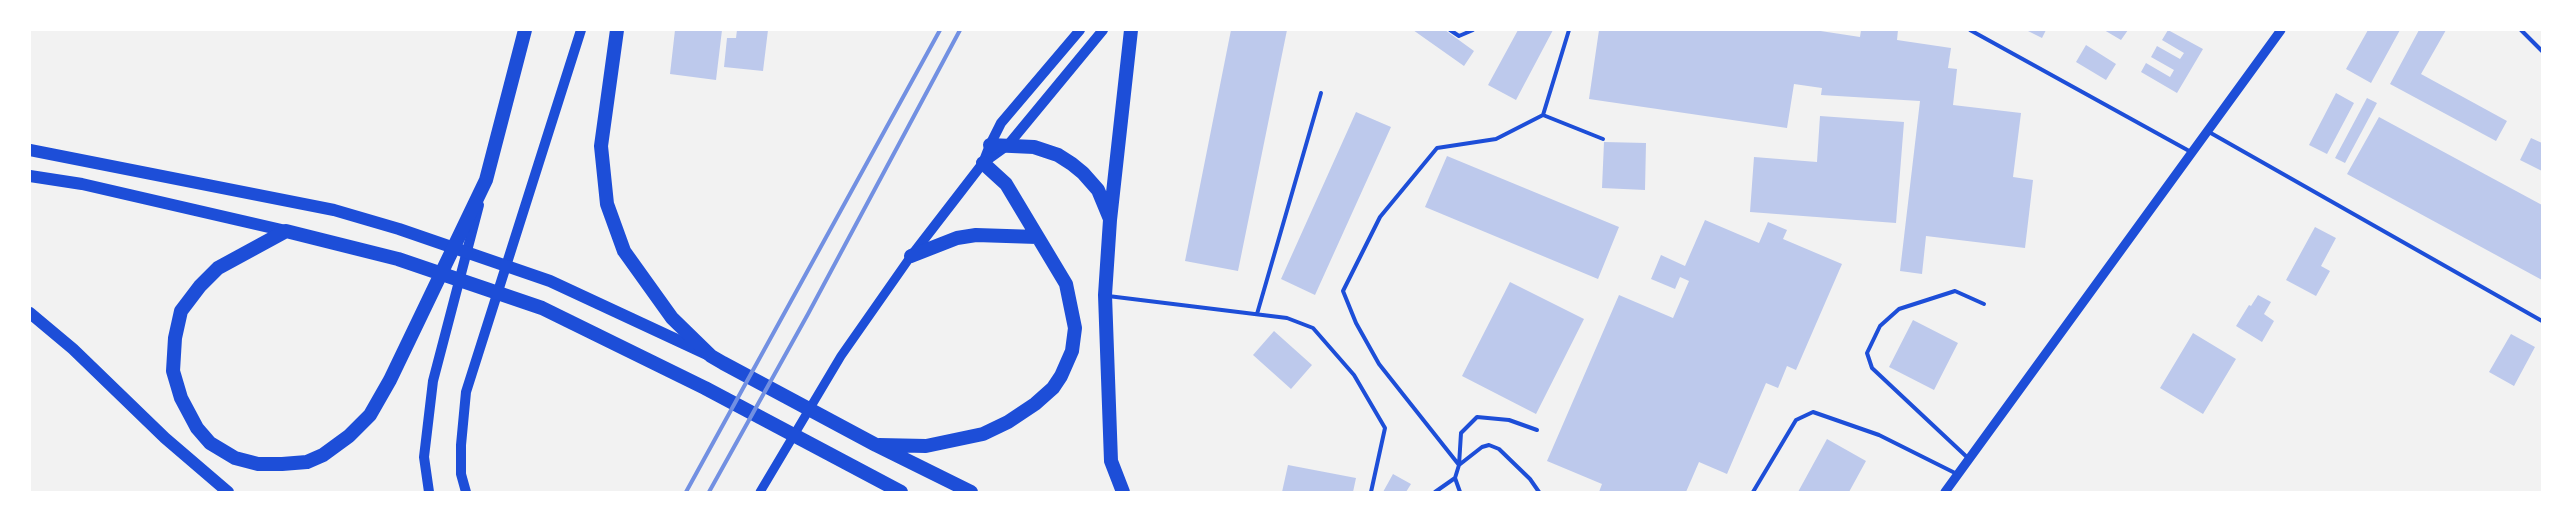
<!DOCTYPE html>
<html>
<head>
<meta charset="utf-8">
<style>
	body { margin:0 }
	#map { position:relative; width:2572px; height:522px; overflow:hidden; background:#f2f2f2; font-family:Lato,sans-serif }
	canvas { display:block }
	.frame { position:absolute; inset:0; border:31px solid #fff; pointer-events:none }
</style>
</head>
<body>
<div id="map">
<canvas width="2572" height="522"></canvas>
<div class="frame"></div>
</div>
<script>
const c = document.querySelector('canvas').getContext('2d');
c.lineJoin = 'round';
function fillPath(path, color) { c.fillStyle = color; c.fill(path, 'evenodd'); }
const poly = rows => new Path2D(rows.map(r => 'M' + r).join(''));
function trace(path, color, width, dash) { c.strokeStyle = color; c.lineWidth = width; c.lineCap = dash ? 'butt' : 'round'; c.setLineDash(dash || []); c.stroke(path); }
fillPath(poly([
	[675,30,722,30,716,80,670,74],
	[737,30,768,30,763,71,724,67,727,38,736,38],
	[1231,30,1287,30,1238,271,1185,261],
	[1413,30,1445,30,1474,51,1464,66],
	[1518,30,1553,30,1516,100,1488,85],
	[1599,30,1814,30,1860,37,1861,30,1898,30,1897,40,1951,48,1948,68,1957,69,1953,105,2021,113,2013,177,2033,180,2025,248,1926,236,1922,274,1900,271,1920,101,1821,95,1822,88,1794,84,1787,128,1589,99],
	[2026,30,2046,30,2042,38],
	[2104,30,2128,30,2121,40],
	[2168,30,2203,49,2177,93,2141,72,2146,63,2170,77,2174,70,2151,57,2157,46,2180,59,2184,53,2162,40],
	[2368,30,2400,30,2371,83,2346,69],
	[2419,30,2446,30,2421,74,2507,121,2496,141,2390,84],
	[2086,45,2116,64,2106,80,2076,62],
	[2336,93,2354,103,2327,154,2309,145],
	[2367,98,2377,103,2345,163,2335,158],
	[1356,112,1391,127,1315,295,1281,279],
	[1820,116,1904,122,1896,223,1750,212,1754,157,1817,162],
	[2379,117,2542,205,2542,280,2347,174],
	[2531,138,2542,143,2542,171,2520,160],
	[1604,142,1646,143,1645,190,1602,188],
	[1447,156,1619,227,1598,279,1425,207],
	[1705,220,1759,243,1768,222,1787,230,1783,239,1842,264,1796,370,1787,366,1778,388,1766,383,1727,474,1699,462,1686,492,1599,492,1602,484,1547,461,1619,295,1673,318,1689,281,1680,277,1675,289,1651,279,1661,255,1685,266],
	[2315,227,2336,238,2321,266,2330,271,2316,296,2286,280],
	[1510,282,1584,319,1536,414,1462,376],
	[2258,295,2271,302,2264,314,2274,321,2262,342,2236,326,2249,305,2251,306],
	[1913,320,1958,343,1934,390,1889,367],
	[1274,331,1312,365,1291,389,1253,355],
	[2193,333,2236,359,2203,414,2160,388],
	[2511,334,2535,347,2514,386,2489,372],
	[1827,439,1866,461,1849,492,1798,492],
	[1288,465,1356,478,1353,492,1282,492],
	[1393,474,1411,484,1406,492,1383,492]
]), '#bdc9ec');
trace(poly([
	[1450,30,1459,36,1473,30],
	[1970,30,2191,152],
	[2521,30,2542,51],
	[1543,115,1603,139],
	[2209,132,2542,321],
	[1108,296,1287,318,1313,328,1354,375,1385,428,1371,492],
	[1257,314,1321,93],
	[1969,459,1872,368,1867,353,1880,326,1899,309,1955,291,1984,304],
	[1459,465,1379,364,1356,323,1343,291,1380,217,1437,148,1496,139,1543,115,1569,30],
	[1459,465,1461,433,1477,417,1509,420,1537,430],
	[1435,492,1455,478],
	[1460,492,1455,478,1459,465,1482,447,1489,445,1499,449,1530,479,1539,492],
	[1753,492,1796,420,1813,412,1879,435,1957,474]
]), '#1d4ed8', 4);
trace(poly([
	[760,492,841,356,911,256],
	[1945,492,2281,30]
]), '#1d4ed8', 9);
trace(poly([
	[983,163,990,145,1001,123,1080,30],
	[912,255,983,163,1008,145,1103,30],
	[429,492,424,457,433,381,479,205],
	[466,492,461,474,461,445,466,392,581,30]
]), '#1d4ed8', 10);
trace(poly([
	[30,150,334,210,399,229,550,281,707,354],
	[30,176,82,184,286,231],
	[30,313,73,349,165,438,228,492]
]), '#1d4ed8', 12);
trace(poly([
	[525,30,486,180,390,380,370,415,349,436,323,455,307,462,282,464,258,464,235,458,210,443,197,428,181,398,173,371,175,338,181,311,200,286,218,268,286,231,398,259,542,308,705,388,901,492],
	[617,30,601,146,607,204,624,251,672,318,711,356,723,363,876,445,971,492],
	[990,145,1034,147,1058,155,1072,164,1083,173,1098,190,1110,219],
	[911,256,957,238,976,235,1037,237],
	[879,445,926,446,983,434,1008,422,1035,404,1053,388,1061,376,1072,351,1075,328,1066,284,1006,184,983,163],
	[1123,492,1111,461,1105,295,1110,220,1131,30]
]), '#1d4ed8', 14);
trace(poly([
	[686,492,940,30],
	[709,492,808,314,960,30]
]), '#7290e2', 4);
</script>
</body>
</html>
